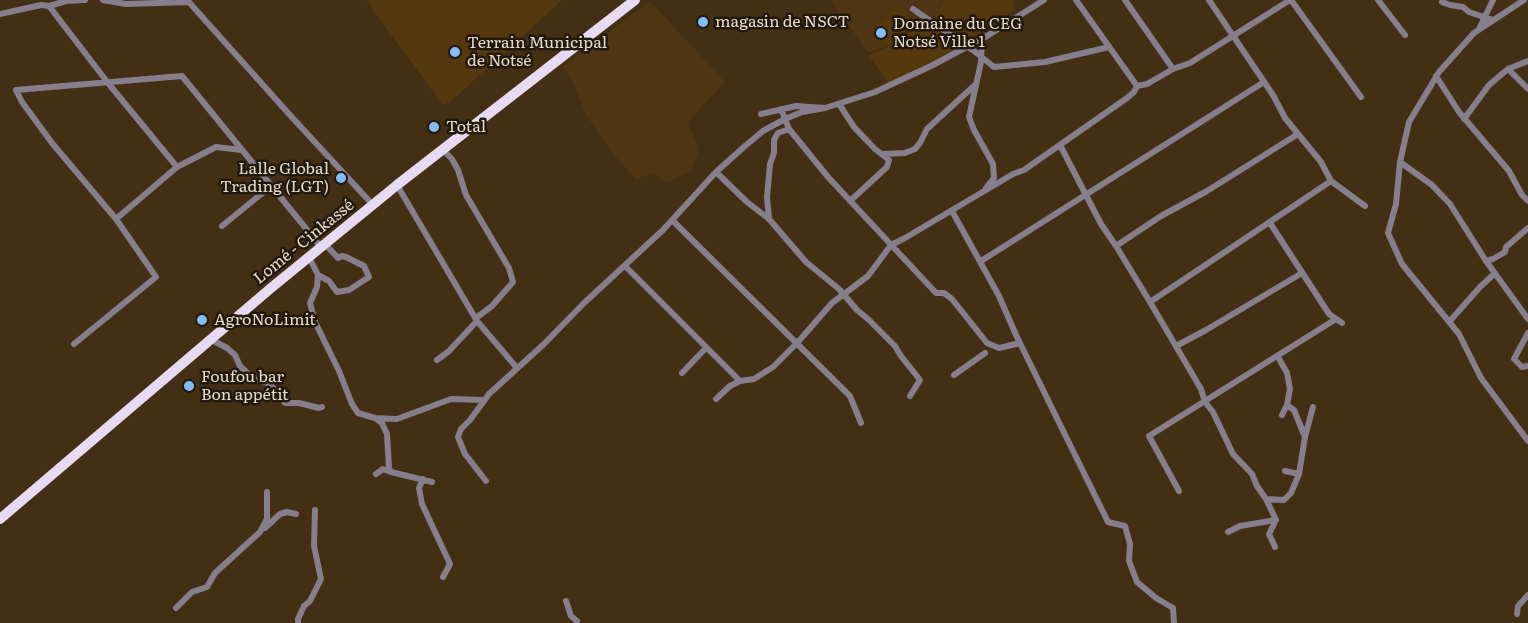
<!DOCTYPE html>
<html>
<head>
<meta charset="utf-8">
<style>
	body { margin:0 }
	canvas { display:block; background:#432f14 }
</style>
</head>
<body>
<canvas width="1528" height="623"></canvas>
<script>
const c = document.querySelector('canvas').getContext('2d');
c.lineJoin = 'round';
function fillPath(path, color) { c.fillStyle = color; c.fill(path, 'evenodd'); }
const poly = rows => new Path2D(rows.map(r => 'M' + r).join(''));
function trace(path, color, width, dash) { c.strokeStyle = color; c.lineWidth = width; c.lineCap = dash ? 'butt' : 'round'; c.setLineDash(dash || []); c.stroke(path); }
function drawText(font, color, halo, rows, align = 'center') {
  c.font = font + ' Literata,serif'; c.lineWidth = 5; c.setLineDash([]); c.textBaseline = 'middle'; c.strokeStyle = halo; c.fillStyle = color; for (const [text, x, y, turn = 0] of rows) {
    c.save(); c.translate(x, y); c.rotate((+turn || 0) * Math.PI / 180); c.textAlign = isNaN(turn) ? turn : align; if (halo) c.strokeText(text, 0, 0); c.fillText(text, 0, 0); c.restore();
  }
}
fillPath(poly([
	[831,0,943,0,936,13,926,21,889,45,868,53],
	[650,1,725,82,688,122,699,150,691,170,667,183,651,173,636,180,611,151,586,115,573,82,562,67]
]), '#4e3513');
fillPath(poly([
	[366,0,562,0,449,103,446,104,442,104],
	[944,0,1012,0,1014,10,966,42,937,23,935,15],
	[898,4,913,19,890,45,926,21,959,47,889,84,869,55,889,46,873,31]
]), '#55380d');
trace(poly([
	[103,0,126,4,189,2],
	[187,0,289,114,373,205],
	[1076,0,1137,86],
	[1125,0,1173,69],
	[1209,0,1273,95,1285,118,1321,162,1331,181,1365,206],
	[1291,0,1361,97],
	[1378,0,1405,35],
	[1524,0,1474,33,1439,72,1409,122,1400,162,1396,204,1388,233,1402,264,1459,334,1481,378,1528,441],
	[1442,2,1450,5,1463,7,1469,12,1493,20],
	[49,6,108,83,177,167],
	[913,9,974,51,994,67,1045,62,1109,47],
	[0,14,41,5,49,6,66,1,85,0],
	[1479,29,1493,0],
	[982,38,981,62,969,117,974,130,993,164,994,178,986,188],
	[1508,69,1528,89],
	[1436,76,1459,112,1509,171,1522,195,1528,201],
	[839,104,854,127,875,149,889,160,887,167,850,201],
	[781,109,789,129,828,177,936,293,944,293,952,299,987,343,999,348,1020,343],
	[761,114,796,106,825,108,875,92,931,66,987,36,1044,0],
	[1464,119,1489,85,1508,69,1528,61],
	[1060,145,1101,224,1116,246,1161,216,1207,191,1298,134],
	[241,150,216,147,177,167,116,219,52,143,22,102,16,90,182,76,321,247],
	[443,150,452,159,458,170,466,195,509,268,513,282,492,306,476,318],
	[884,154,905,153,915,149,920,143,927,129,976,84],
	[1400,162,1432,185,1450,204,1486,261,1528,319],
	[716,172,747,202,769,219,806,262,839,289,857,310,869,320,895,346,901,356,920,380,910,396],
	[397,185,477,321,517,368],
	[952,211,999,296,1016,335,1108,522,1125,526,1130,544,1129,561,1137,582,1156,598,1173,608,1174,623],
	[769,219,767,197,770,164,774,153,774,140,778,133,789,129],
	[672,220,850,396,861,423],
	[1270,223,1329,314,1342,323],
	[222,226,271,186],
	[1116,246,1150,302],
	[309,257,318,275,317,287,310,303,315,322,339,371,352,404,358,413,375,418,382,423,387,434,389,468,391,472,432,482],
	[981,261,1264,82],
	[1486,261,1493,259,1505,252,1506,247,1528,228],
	[625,266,740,381],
	[318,275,329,281,337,292,349,290,369,277,364,266,346,257,342,256,338,258,325,244],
	[1449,322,1480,287,1495,273],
	[1528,333,1514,359,1522,367,1528,366],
	[210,339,227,348,235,355,240,366,254,379,270,384,285,403,299,403,319,408,322,407],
	[74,344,156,277,116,219],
	[1176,346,1206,330,1302,273],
	[1278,357,1287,373,1290,389,1287,405,1282,415],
	[437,360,449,351,477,321],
	[682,373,706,348],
	[954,375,985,353],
	[716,399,730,386,740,381,754,379,773,367,798,342,832,303,868,276,891,245,905,238,1013,174,1024,170,1127,98,1134,92,1137,86,1147,84,1173,69,1190,63,1290,0],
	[375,418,397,419,451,399,484,400],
	[1305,437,1313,407],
	[1285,471,1299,474,1305,437,1294,410,1287,405],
	[376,474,383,469,391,472],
	[423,479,419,488,422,504,450,564,443,577],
	[486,481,465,454,458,437,461,429,470,420,489,394,544,344,584,303,663,230,716,172,745,146,763,131,785,119,802,112,825,108],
	[1179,491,1149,436,1336,319],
	[1266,499,1284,500,1291,493,1299,474],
	[265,528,280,514,287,512,296,514],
	[1228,532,1240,526,1276,520],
	[1275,547,1269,534,1276,520,1266,499,1257,486,1252,474,1233,454,1213,412,1205,402,1201,389,1150,302,1331,181],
	[566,601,571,616,577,621],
	[176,608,192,592,207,587,215,573,260,532,267,519,267,492],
	[1517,614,1518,606,1528,595],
	[298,623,298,619,304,606,310,601,321,579,314,546,315,510]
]), '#867e8c', 6);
trace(poly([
	[0,519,271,288,397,185,635,0]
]), '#e8daf2', 10);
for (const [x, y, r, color] of [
	[703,22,6,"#84bcfb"],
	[881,33,6,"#84bcfb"],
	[455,52,6,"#84bcfb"],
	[434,127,6,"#84bcfb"],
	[341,178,6,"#84bcfb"],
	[202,320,6,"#84bcfb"],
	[189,386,6,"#84bcfb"]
]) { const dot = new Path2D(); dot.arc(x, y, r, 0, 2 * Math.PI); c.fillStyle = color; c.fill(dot); trace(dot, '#22190d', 2); }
drawText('16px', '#e7dacb', '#22190d', [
	["magasin de NSCT",715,22],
	["Domaine du CEG",893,24],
	["Notsé Ville 1",893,42],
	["Terrain Municipal",467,43],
	["de Notsé",467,61],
	["Total",446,127],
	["Lalle Global",329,169,"right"],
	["Trading (LGT)",329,187,"right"],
	["AgroNoLimit",214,320],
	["Foufou bar",201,377],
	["Bon appétit",201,395]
], 'left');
drawText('16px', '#e7dacb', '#22190d', [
	["Lomé - Cinkassé",304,242,-39]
]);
</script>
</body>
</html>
